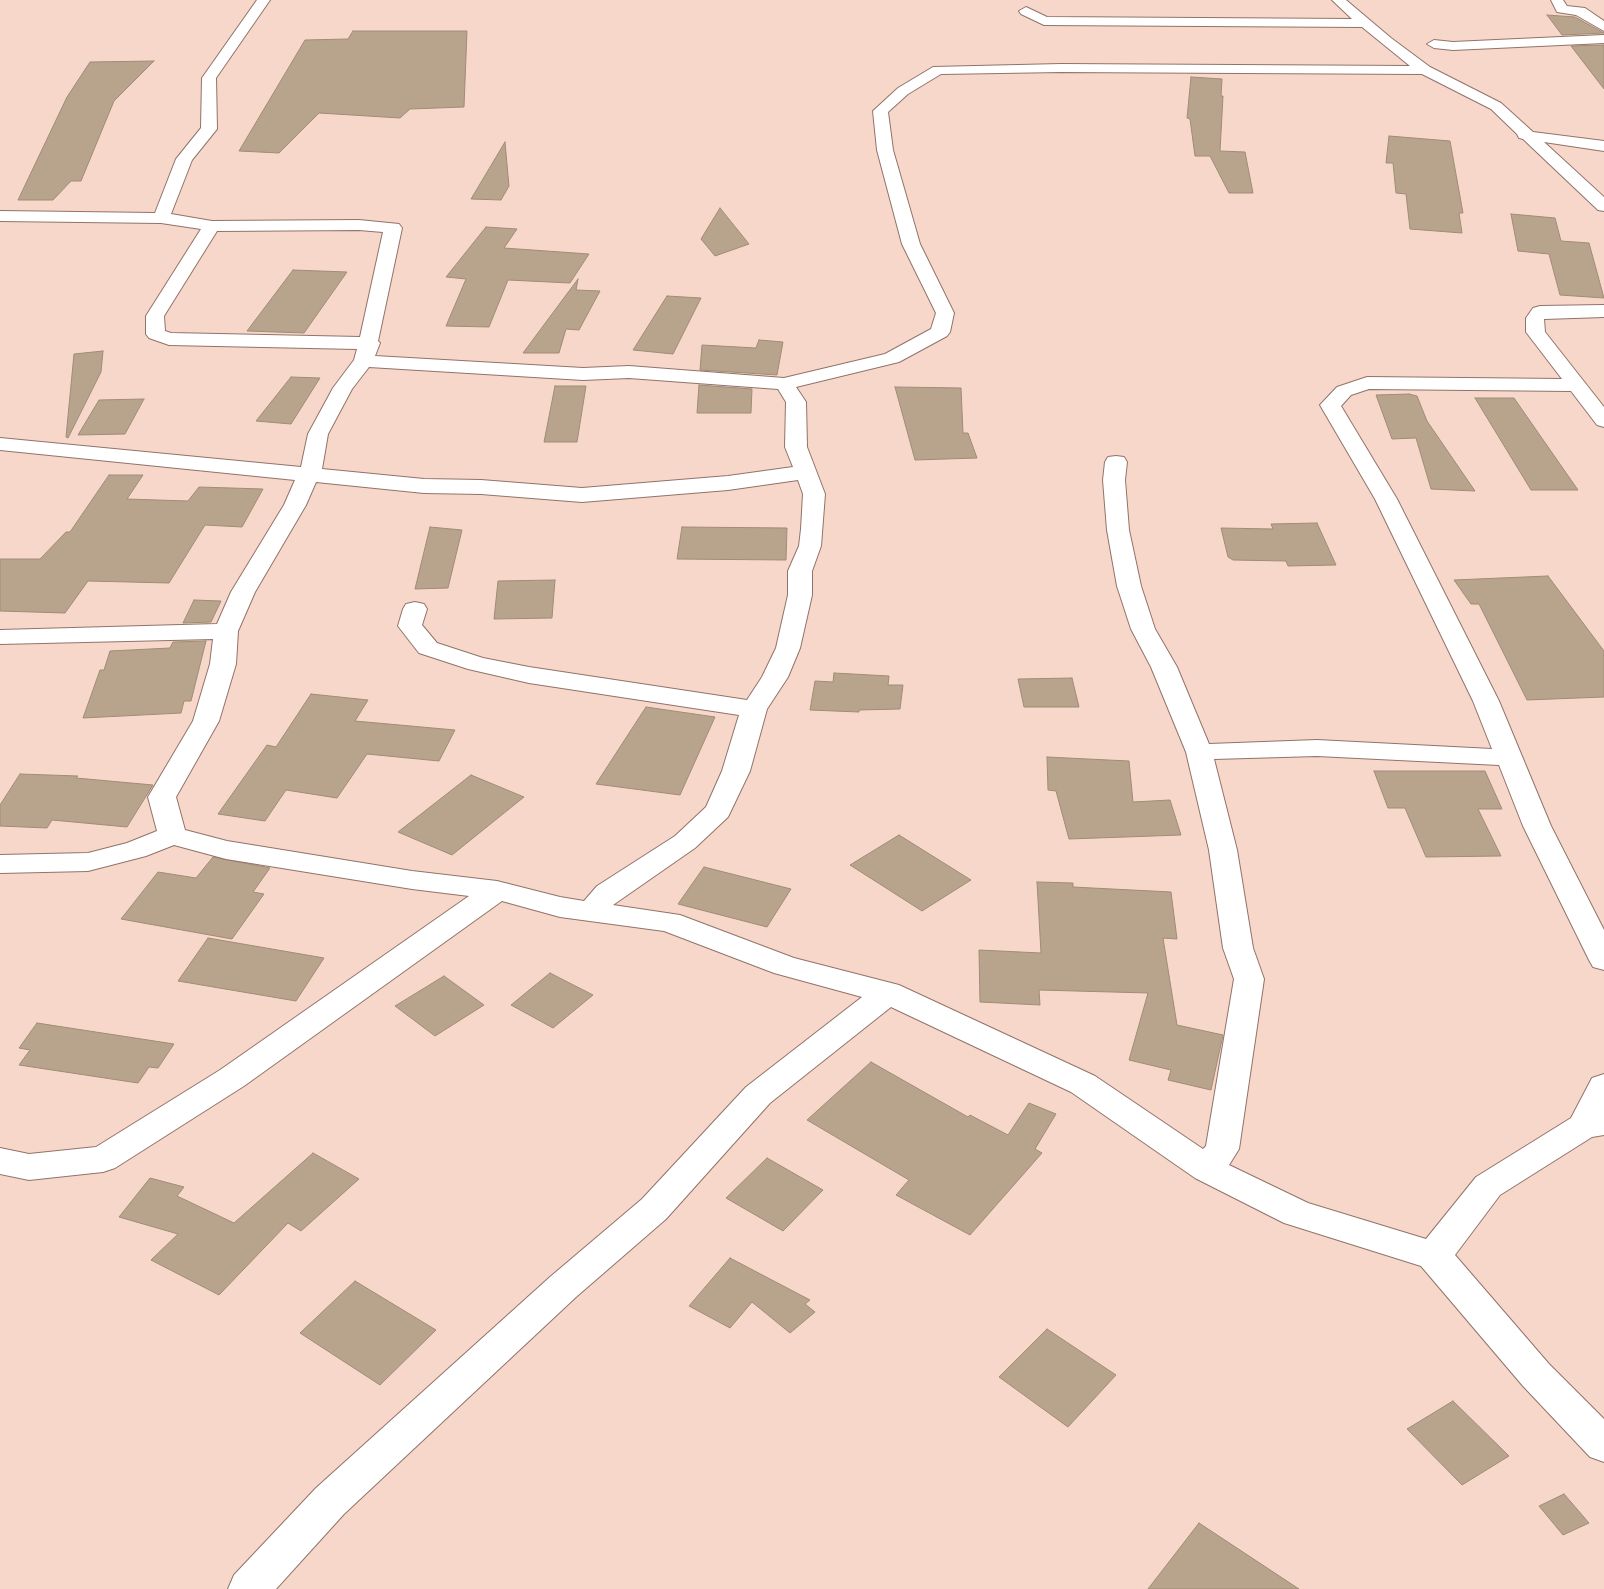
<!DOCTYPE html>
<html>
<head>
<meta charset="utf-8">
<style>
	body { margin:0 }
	canvas { display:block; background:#f8d7cb }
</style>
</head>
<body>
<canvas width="1604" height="1589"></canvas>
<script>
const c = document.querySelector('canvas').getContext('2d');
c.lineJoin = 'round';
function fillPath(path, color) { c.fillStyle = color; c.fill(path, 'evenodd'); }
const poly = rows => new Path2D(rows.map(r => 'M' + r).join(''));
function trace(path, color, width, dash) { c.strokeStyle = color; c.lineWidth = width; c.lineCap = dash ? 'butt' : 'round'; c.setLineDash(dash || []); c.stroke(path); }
const building = poly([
	[1547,15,1575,17,1604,33,1562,35,1547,15],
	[353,31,467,31,464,107,410,109,400,118,319,113,279,153,239,151,305,40,348,39,353,31],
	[1604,45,1604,89,1571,46,1604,45],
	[154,61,114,101,81,181,71,181,53,200,18,200,67,97,90,62,154,61],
	[1191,77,1222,79,1221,96,1223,96,1220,151,1245,152,1253,193,1229,193,1210,156,1195,156,1190,119,1187,118,1191,77],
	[1389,136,1450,141,1463,213,1459,213,1462,233,1410,229,1406,194,1396,193,1393,163,1386,163,1389,136],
	[505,142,509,186,501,200,471,199,505,142],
	[720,208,749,244,715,256,701,239,720,208],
	[1511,214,1555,218,1561,241,1589,243,1604,298,1560,295,1549,254,1518,251,1511,214],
	[486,227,517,229,504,248,589,254,570,283,508,280,489,327,446,326,466,279,446,277,486,227],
	[293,270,347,272,304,333,247,331,293,270],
	[578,279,576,290,600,291,579,330,566,329,559,353,523,353,578,279],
	[667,296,701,298,673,354,633,350,667,296],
	[759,340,783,342,777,375,700,370,702,345,756,348,759,340],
	[103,351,101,372,68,438,66,437,74,354,103,351],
	[291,377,320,378,291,424,256,421,291,377],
	[699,385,752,389,751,413,697,413,699,385],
	[555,386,586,386,577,442,544,442,555,386],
	[895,387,961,388,963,433,968,433,977,458,915,460,895,387],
	[1409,394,1417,396,1427,421,1475,491,1431,489,1416,438,1392,439,1376,395,1409,394],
	[1475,398,1514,398,1578,490,1531,490,1475,398],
	[144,399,125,434,78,435,99,400,144,399],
	[109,475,143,475,127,499,188,501,199,487,263,489,242,527,205,525,169,583,88,581,65,613,0,611,0,559,40,559,66,532,70,532,109,475],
	[1317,523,1336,565,1288,566,1286,561,1233,560,1228,557,1221,528,1273,529,1271,524,1317,523],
	[430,527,462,530,448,588,415,589,430,527],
	[682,527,787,528,786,560,677,559,682,527],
	[1548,576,1604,651,1604,697,1527,700,1479,604,1471,604,1454,580,1548,576],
	[555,580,552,618,494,619,498,581,555,580],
	[194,600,221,601,211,622,183,623,194,600],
	[206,641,191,701,184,701,181,713,83,718,100,670,104,670,110,651,170,648,173,642,206,641],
	[834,673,889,676,888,685,903,685,900,709,859,710,859,712,810,710,815,681,833,682,834,673],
	[1072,678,1079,707,1024,707,1018,679,1072,678],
	[311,694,368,700,355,721,455,730,439,761,367,754,337,798,286,790,265,821,218,814,267,745,276,747,311,694],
	[646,707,715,717,680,795,596,784,646,707],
	[1047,757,1129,761,1133,802,1170,800,1181,835,1069,839,1056,791,1048,790,1047,757],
	[1374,771,1485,771,1502,809,1478,809,1501,856,1426,857,1405,808,1388,808,1374,771],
	[20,774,78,776,76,778,153,785,127,827,52,820,47,828,0,826,0,805,20,774],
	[471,775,524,797,452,855,398,832,471,775],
	[899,835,971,880,922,911,850,865,899,835],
	[213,857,270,868,253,892,264,894,232,939,121,919,158,872,196,878,213,857],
	[704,867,791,889,767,927,678,904,704,867],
	[1037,882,1073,883,1073,887,1171,892,1177,939,1163,938,1177,1025,1223,1035,1211,1090,1168,1080,1171,1070,1129,1060,1148,993,1039,990,1040,1005,980,1002,979,950,1041,953,1037,882],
	[208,938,324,958,296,1001,178,981,208,938],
	[550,973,593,995,553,1028,511,1005,550,973],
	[444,976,484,1005,435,1036,395,1006,444,976],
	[37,1023,174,1044,158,1068,149,1067,138,1083,19,1065,30,1050,19,1048,37,1023],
	[871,1062,968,1117,970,1115,1008,1135,1029,1103,1056,1114,1035,1149,1042,1153,970,1235,896,1195,909,1180,807,1120,871,1062],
	[313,1153,359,1179,301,1231,288,1223,219,1295,151,1260,178,1234,119,1217,150,1178,184,1187,177,1196,234,1223,313,1153],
	[767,1158,823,1190,783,1231,726,1198,767,1158],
	[730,1258,810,1300,805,1304,815,1312,790,1333,752,1302,730,1328,689,1306,730,1258],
	[355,1281,436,1330,380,1385,300,1333,355,1281],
	[1047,1329,1116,1375,1068,1427,999,1377,1047,1329],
	[1453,1401,1509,1456,1462,1485,1407,1429,1453,1401],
	[1564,1494,1589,1523,1563,1535,1539,1506,1564,1494],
	[1199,1523,1299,1589,1148,1589,1199,1523]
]);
fillPath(building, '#b8a38c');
trace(building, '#a08c75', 1);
const street = poly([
	[257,0,270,0,216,78,217,129,192,160,171,214,212,221,359,220,399,224,402,228,378,341,380,343,375,356,583,368,629,366,784,378,885,354,931,329,936,313,902,244,877,150,873,111,898,88,933,67,1061,64,1410,66,1362,27,1044,25,1021,14,1019,11,1026,7,1047,17,1352,19,1332,0,1346,0,1391,38,1430,67,1501,103,1533,132,1604,141,1604,151,1544,142,1604,197,1604,211,1598,210,1523,139,1519,138,1517,134,1491,109,1422,74,1061,72,941,74,908,94,888,112,893,150,920,244,954,313,950,332,947,336,899,362,796,387,806,402,807,447,825,494,821,546,812,571,812,595,800,648,788,677,767,709,750,771,728,817,695,848,613,905,680,915,794,958,899,985,1095,1076,1203,1149,1206,1146,1234,979,1223,948,1209,850,1186,752,1151,667,1131,629,1117,586,1107,530,1103,480,1105,462,1108,457,1116,456,1124,457,1127,462,1125,480,1129,530,1141,586,1155,629,1177,667,1209,744,1317,740,1492,749,1473,701,1375,499,1320,405,1337,387,1367,377,1562,379,1526,332,1526,318,1533,308,1540,306,1604,305,1604,317,1544,319,1545,332,1604,407,1604,427,1597,425,1571,391,1369,389,1351,395,1341,406,1397,499,1499,701,1551,826,1604,930,1604,970,1593,967,1589,960,1523,826,1499,765,1317,756,1214,759,1237,850,1253,948,1264,979,1239,1149,1229,1165,1308,1203,1426,1239,1476,1177,1571,1118,1592,1078,1604,1074,1604,1135,1592,1137,1500,1195,1455,1255,1549,1364,1604,1419,1604,1462,1590,1457,1523,1386,1421,1266,1284,1223,1195,1178,1071,1092,891,1007,770,1103,666,1219,576,1297,344,1514,276,1589,228,1589,234,1575,316,1488,550,1277,642,1199,746,1087,862,997,774,973,664,931,560,917,502,901,244,1086,115,1168,103,1172,29,1180,0,1174,0,1148,29,1154,96,1147,220,1070,469,896,412,889,226,859,174,845,146,856,88,871,0,873,0,855,88,853,127,843,157,831,148,797,193,721,210,664,213,639,0,644,0,630,217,624,231,592,284,505,295,480,0,450,0,438,301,467,308,434,333,388,354,360,357,349,169,345,149,338,146,334,146,316,201,229,161,223,0,221,0,211,155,213,176,159,201,128,202,78,257,0],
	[359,230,383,232,360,337,171,333,165,331,164,316,217,231,359,230],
	[369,367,583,380,629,378,778,389,786,402,785,447,793,467,728,476,582,488,481,480,424,479,322,469,328,434,352,389,369,367],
	[798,480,803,494,801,529,799,546,788,571,788,595,776,648,762,677,747,700,529,667,483,658,437,643,422,625,427,609,424,604,415,602,406,604,403,609,398,626,419,653,468,669,529,683,739,715,722,771,706,807,675,836,597,886,584,901,560,897,497,881,412,871,227,841,185,830,176,797,219,721,236,664,238,631,255,592,306,505,316,482,424,493,481,494,582,502,728,490,798,480],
	[1551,0,1563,0,1567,6,1585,8,1604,21,1604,31,1576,15,1557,12,1551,0],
	[1604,35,1604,43,1453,50,1434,48,1427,44,1434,40,1453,42,1604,35]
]);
trace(street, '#917369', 2);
fillPath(street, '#fff');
</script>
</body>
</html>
